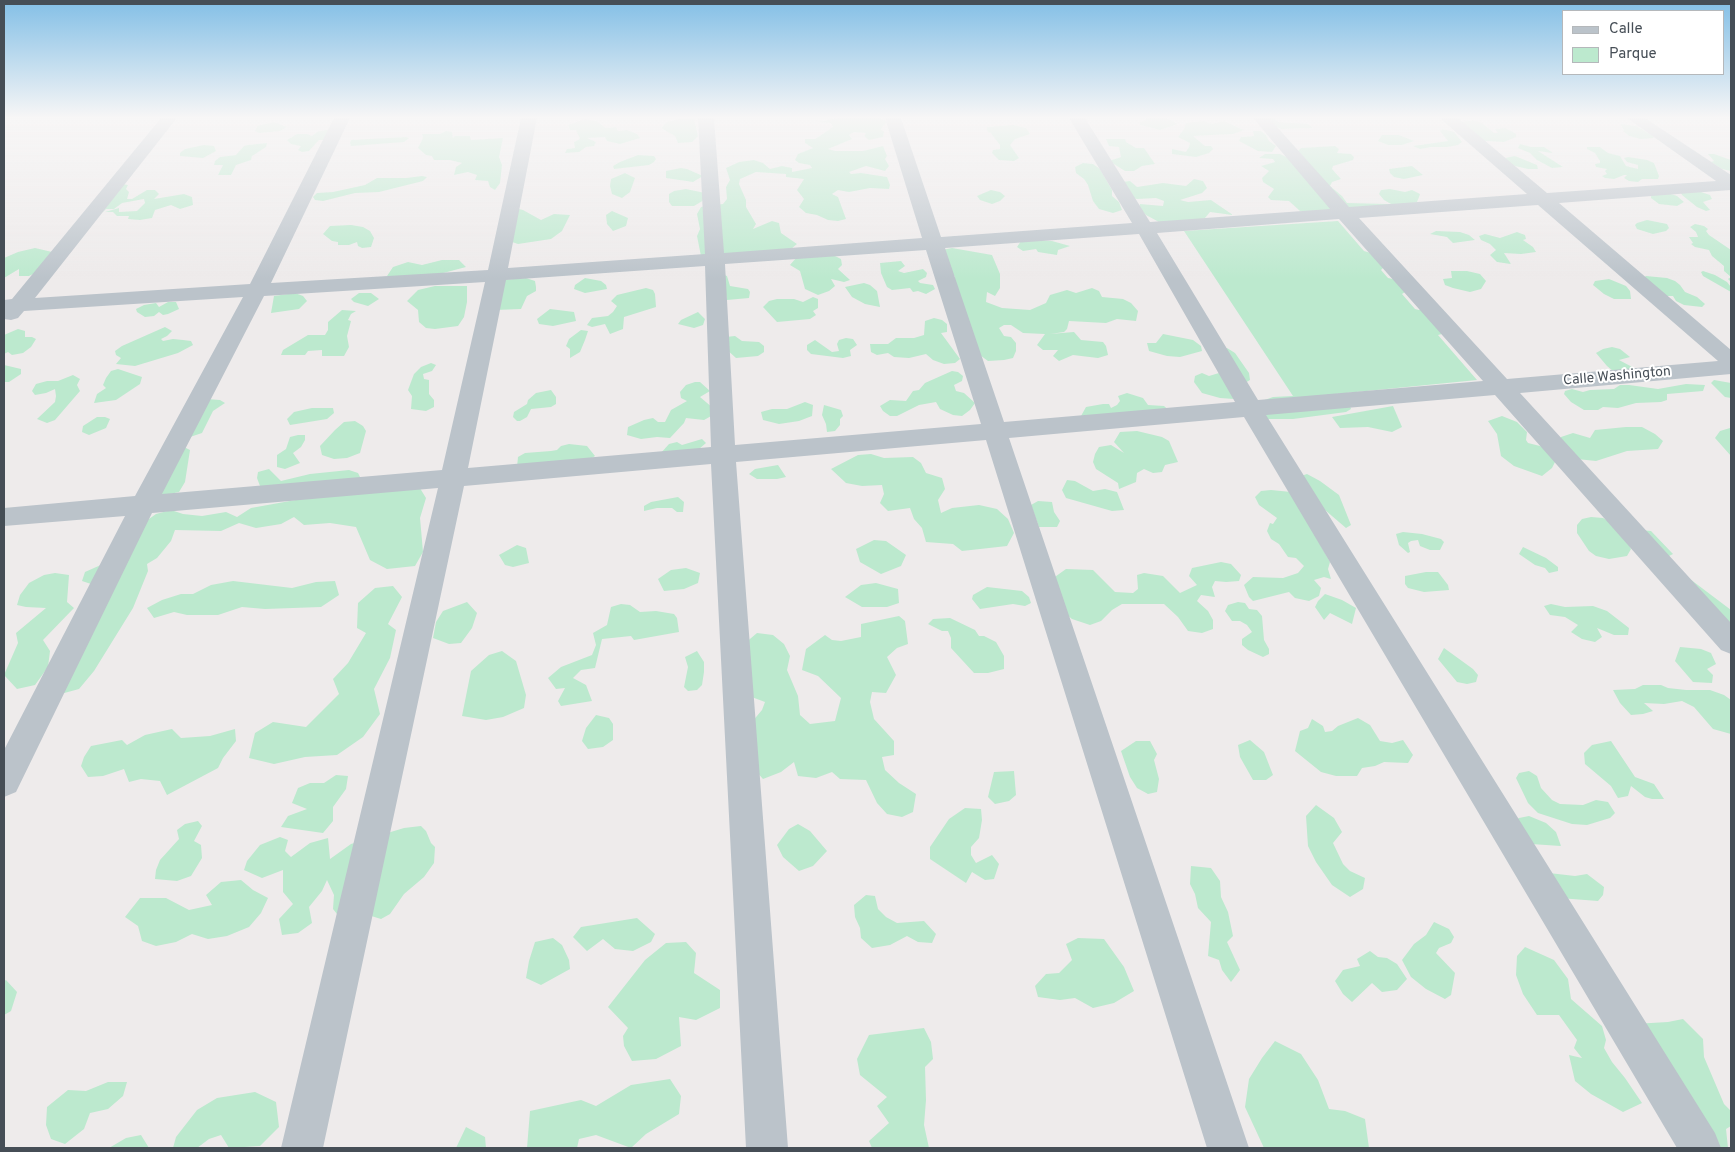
<!DOCTYPE html>
<html>
<head>
<meta charset="utf-8">
<style>
	body { margin:0 }
	#map { position:relative; width:1735px; height:1152px; overflow:hidden; background:#eeebeb; font-family:Overpass,sans-serif }
	canvas { display:block }
	.frame { position:absolute; inset:0; border:5px solid #464e56; pointer-events:none }
	.legend { position:absolute; left:1562px; top:10px; width:162px; height:65px; box-sizing:border-box; background:#fff; border:1px solid #b5b8bb; margin:0; padding:6px 9px; list-style:none; font-size:15px; color:#464e56 }
	.legend li { display:flex; align-items:center; gap:10px; height:25px }
	.legend b { width:25px; border:1px solid #b5b8bb }
</style>
</head>
<body>
<div id="map">
<canvas width="1735" height="1152"></canvas>
<div class="frame"></div>
<ul class="legend">
<li><b style="height:6px;background:#bbc3ca"></b>Calle</li>
<li><b style="height:14px;background:#bce9ce"></b>Parque</li>
</ul>
</div>
<script>
const c = document.querySelector('canvas').getContext('2d');
c.lineJoin = 'round';
function fillPath(path, color) { c.fillStyle = color; c.fill(path, 'evenodd'); }
const poly = rows => new Path2D(rows.map(r => 'M' + r).join(''));
function drawText(font, color, halo, rows, align = 'center') {
  c.font = font + ' Overpass,sans-serif'; c.lineWidth = 4; c.setLineDash([]); c.textBaseline = 'middle'; c.strokeStyle = halo; c.fillStyle = color; for (const [text, x, y, turn = 0] of rows) {
    c.save(); c.translate(x, y); c.rotate((+turn || 0) * Math.PI / 180); c.textAlign = isNaN(turn) ? turn : align; if (halo) c.strokeText(text, 0, 0); c.fillText(text, 0, 0); c.restore();
  }
}
fillPath(poly([
	[838,118,879,118,885,120,886,123,881,129,884,132,883,137,869,140,864,136,866,133,854,132,849,135,852,139,828,149,835,151,863,151,883,146,887,156,885,159,889,166,885,171,866,166,849,172,851,174,861,173,887,177,890,185,889,189,870,188,849,192,838,190,832,194,838,197,846,219,838,221,828,220,817,215,806,213,799,207,804,199,797,190,804,179,786,177,786,174,756,172,740,179,739,184,746,200,746,207,756,224,753,229,772,221,779,223,781,233,797,244,791,249,701,256,697,236,700,229,697,214,701,207,723,204,727,199,726,187,730,180,726,168,739,162,754,160,763,163,770,169,782,166,792,168,792,172,812,168,810,165,799,163,795,160,798,154,813,148,805,143,805,139,815,139,833,127,831,123,818,122],
	[1146,118,1166,118,1178,124,1160,130,1140,125,1140,122,1145,121],
	[1265,118,1274,118,1278,122,1308,124,1313,128,1281,129,1271,125],
	[585,119,596,121,606,128,616,127,618,131,627,130,637,134,640,138,620,144,607,141,605,137,587,138,596,142,594,146,586,147,579,152,565,153,567,149,575,148,574,142,580,139,576,130,570,130,568,125],
	[680,119,694,119,698,136,692,142,678,143,675,136,661,128,667,122],
	[1473,120,1482,123,1494,133,1498,133,1495,129,1505,128,1513,132,1516,134,1516,137,1504,142,1471,140,1463,122],
	[1204,121,1212,124,1224,121,1244,130,1233,134,1193,136,1205,146,1211,146,1213,149,1209,153,1196,157,1172,154,1172,149,1186,152,1189,147,1190,143,1178,137,1184,129,1186,123],
	[274,122,287,127,280,131,259,133,255,131,257,126],
	[1620,124,1636,126,1652,135,1654,138,1641,139,1629,136,1623,131,1624,130],
	[1014,125,1026,128,1030,134,1015,139,1010,145,1019,158,1014,161,999,160,992,153,993,150,1000,149,1000,145,990,132,989,133,987,130,987,127],
	[1443,129,1454,132,1462,142,1458,145,1447,147,1431,147,1420,149,1413,146,1448,141,1440,131],
	[325,130,332,130,327,140,319,140,309,151,302,152,298,150,301,146,291,144,287,140,297,134,307,134,312,136,317,132],
	[446,131,452,132,453,138,455,136,470,136,471,140,503,138,499,157,502,165,500,183,495,190,490,187,488,181,475,180,477,175,468,172,454,175,456,167,462,163,450,160,434,160,432,156,426,155,418,148,423,138,422,134,440,134],
	[1253,131,1261,131,1266,135,1269,141,1276,146,1272,152,1258,151,1239,141,1241,137,1254,136],
	[1382,135,1399,135,1414,141,1402,145,1388,145,1378,141],
	[406,137,409,138,404,142,351,146,350,143,351,140],
	[1106,139,1125,139,1126,142,1136,148,1144,148,1155,164,1142,166,1134,171,1125,171,1109,161,1121,157,1119,147,1109,146],
	[267,143,266,147,252,156,251,160,236,165,231,175,218,175,223,165,214,165,215,161,220,157,236,155,244,146,248,145],
	[1520,144,1531,147,1544,147,1553,153,1538,151,1563,167,1552,168,1537,160,1530,153,1518,148],
	[204,145,214,146,216,151,203,158,180,156,180,153,185,149],
	[1335,146,1339,149,1337,153,1351,154,1354,157,1353,160,1333,166,1332,169,1341,179,1332,182,1330,186,1342,196,1347,203,1388,204,1395,206,1348,209,1298,151,1301,148],
	[1587,147,1600,147,1608,153,1620,156,1626,166,1638,169,1638,165,1627,162,1624,158,1628,157,1647,160,1654,163,1659,176,1658,179,1642,179,1638,182,1629,181,1624,178,1627,175,1624,175,1614,179,1605,178,1602,176,1607,174,1605,171,1607,169,1596,167,1595,164,1600,163,1600,161,1595,153,1587,149],
	[1265,154,1280,154,1291,159,1337,211,1323,213,1300,211,1289,201,1271,200,1268,197,1274,189,1263,182,1262,178,1269,171,1261,166,1275,162,1273,159,1259,158],
	[1708,154,1714,154,1731,160,1731,171,1722,169,1711,162,1714,161],
	[638,155,654,156,656,159,654,162,649,165,614,169,613,166,620,162],
	[1515,156,1537,165,1538,169,1528,169,1515,166,1509,163,1505,158],
	[1083,163,1093,164,1100,169,1112,190,1112,196,1119,202,1122,210,1113,213,1099,209,1093,201,1088,185,1084,179,1076,173,1075,167],
	[1412,166,1423,175,1404,179,1394,177,1390,173,1389,169],
	[681,168,687,169,703,176,693,182,666,178,666,171],
	[625,173,635,178,630,192,622,198,612,194,610,186,611,179],
	[422,176,427,177,423,181,379,192,355,193,323,201,315,200,313,197,317,193,333,192,365,185,377,178,406,178],
	[1194,179,1203,181,1207,188,1202,193,1180,200,1188,202,1211,200,1233,215,1210,212,1205,218,1197,221,1159,222,1146,215,1139,208,1140,204,1163,206,1164,201,1156,198,1137,199,1121,196,1122,182,1130,181,1137,187,1163,183,1186,186],
	[122,184,128,185,126,189,129,192,127,199,132,199,147,190,155,190,159,194,154,199,184,194,192,197,193,205,180,209,171,205,155,210,152,218,140,220,128,219,129,216,117,216,113,212,105,212,119,208,119,212,137,211,145,203,144,199,122,203,114,209,106,209,102,213],
	[686,189,705,193,704,200,694,206,672,206,669,202,669,194,674,191],
	[1390,189,1405,192,1412,190,1420,194,1419,197,1417,202,1402,206,1391,204,1384,200,1379,194,1381,190],
	[991,190,1000,192,1005,196,1000,201,992,204,980,200,977,196],
	[1680,190,1695,190,1710,195,1712,199,1703,202,1710,210,1706,211,1697,207,1682,195],
	[1651,192,1665,192,1677,196,1684,202,1677,206,1659,204,1651,198],
	[515,208,523,210,541,220,554,214,570,215,562,231,551,239,518,244,506,240],
	[612,211,628,218,626,226,613,231,607,224,606,215],
	[1647,220,1667,224,1669,228,1666,231,1653,234,1637,229,1635,225,1637,223],
	[1338,221,1364,251,1374,254,1385,266,1381,270,1388,278,1397,280,1405,292,1402,294,1415,309,1419,310,1424,308,1446,333,1438,335,1477,380,1336,394,1347,396,1351,409,1346,412,1293,419,1268,419,1259,415,1259,402,1273,397,1293,396,1184,231],
	[1695,224,1704,226,1708,229,1706,231,1709,235,1731,250,1731,282,1728,279,1731,277,1724,271,1724,266,1712,256,1709,250,1695,247,1691,244,1693,243,1689,237,1698,237,1696,232,1690,227],
	[351,225,363,227,370,231,374,238,371,247,362,248,358,246,357,242,349,245,338,245,338,242,332,241,323,234,330,226],
	[1436,231,1460,232,1469,235,1475,240,1453,243,1447,237,1430,234],
	[1517,232,1525,235,1526,239,1523,240,1533,247,1536,252,1521,254,1504,253,1511,264,1497,262,1490,255,1496,250,1490,244,1481,240,1479,236,1485,234,1500,238],
	[1032,240,1052,241,1070,246,1058,250,1057,255,1038,252,1036,249,1023,251,1017,247,1021,241],
	[35,248,52,252,35,273,29,276,19,276,19,269,4,278,4,258,18,252],
	[952,248,992,255,1000,274,1000,288,995,296,987,292,986,302,1002,308,1030,310,1046,303,1050,295,1067,290,1076,293,1092,288,1099,291,1102,297,1123,299,1131,303,1138,311,1136,321,1117,319,1106,323,1069,321,1067,329,1064,332,1050,334,1074,332,1081,340,1103,342,1106,346,1108,355,1098,358,1073,355,1059,361,1053,356,1058,350,1043,350,1037,345,1045,334,1023,333,1011,325,1004,325,999,328,1004,336,1011,337,1016,343,1016,351,1013,358,1004,360,988,361,977,353,955,287,955,277,937,251],
	[833,255,841,259,842,265,838,269,850,280,844,282,831,279,835,286,829,291,818,295,805,289,800,271,790,265,796,258],
	[442,260,459,260,466,267,432,276,387,276,393,267,408,262,422,265],
	[901,261,905,266,898,271,904,273,923,269,927,273,926,277,918,281,920,283,933,285,935,289,926,294,918,291,913,292,910,288,892,290,887,287,881,273,880,263],
	[1451,271,1467,271,1480,274,1486,281,1481,289,1470,292,1453,288,1445,285,1443,279,1452,278],
	[1703,271,1715,275,1727,282,1731,287,1731,292,1703,276,1701,272],
	[722,274,727,276,730,286,748,289,750,292,749,298,727,300],
	[1646,276,1667,278,1675,281,1680,285,1685,292,1697,297,1705,304,1702,307,1684,305,1676,301,1673,296,1666,296,1643,278],
	[526,278,535,281,536,287,536,291,527,296,521,309,495,310,502,280],
	[585,278,601,281,606,285,607,289,585,293,574,289,575,285],
	[1609,279,1626,286,1630,291,1631,299,1614,299,1604,294,1593,285,1595,281],
	[864,283,870,285,877,291,880,307,865,304,852,297,845,287],
	[435,286,467,286,467,302,464,317,458,326,435,329,426,328,419,322,418,310,407,301,418,290],
	[646,288,653,290,655,294,656,307,624,317,623,329,610,334,605,324,592,327,587,325,592,318,608,316,613,312,617,306,611,301,617,295],
	[295,293,303,296,307,301,299,309,271,313,274,296],
	[359,293,371,293,379,299,368,306,354,302,351,299],
	[813,297,818,299,818,308,813,311,816,315,810,319,777,322,763,307,769,301,777,299,794,299,803,302],
	[168,302,176,302,179,309,168,314,163,315,159,312,154,316,145,317,137,312,136,309,144,305,156,303,159,307],
	[550,309,574,312,576,321,553,326,539,324,537,319],
	[342,310,356,311,351,314,348,320,351,321,347,336,349,347,344,356,322,356,322,350,308,351,305,355,281,355,283,350,308,335,325,335,328,330,328,322],
	[698,312,705,319,703,325,694,328,678,324,681,320],
	[934,318,942,320,947,324,947,332,941,333,960,359,955,363,944,364,933,360,926,354,909,358,894,357,888,353,877,355,871,352,870,344,888,344,896,338,914,338,924,335,925,321],
	[165,327,172,331,167,336,161,339,163,341,173,339,183,340,191,341,193,345,178,353,135,366,116,364,121,358,116,355,115,351,122,346],
	[18,329,25,331,25,337,32,337,36,339,31,347,23,353,12,355,8,352,4,354,4,335],
	[581,330,588,331,585,340,580,352,570,358,570,349,566,346,569,339],
	[1163,334,1193,340,1201,346,1202,351,1180,357,1167,356,1149,351,1147,343,1156,343],
	[735,336,742,341,759,342,764,346,764,352,758,356,736,358,725,348,726,337],
	[846,338,853,339,857,345,850,350,851,356,843,358,811,354,807,350,807,345,815,340,832,352,839,351,837,344,839,340],
	[1612,347,1620,349,1630,357,1619,360,1636,369,1613,371,1607,366,1596,353,1603,349],
	[1227,348,1235,353,1249,373,1250,380,1245,383,1234,399,1220,398,1202,393,1194,382,1195,376,1202,373,1209,376,1219,373,1223,349],
	[431,363,436,365,432,371,423,374,424,379,429,380,429,394,434,400,434,407,426,411,411,409,412,396,408,390,414,374,421,367],
	[4,365,21,369,21,374,9,382,4,382],
	[118,369,142,377,140,384,116,400,94,403,97,394,106,388,103,385,106,378,111,371],
	[952,371,958,372,963,376,962,381,954,385,956,391,964,393,975,403,970,410,962,416,953,415,940,409,936,402,919,405,897,416,890,416,883,411,880,406,890,400,906,401,913,391,919,390,925,383],
	[73,375,80,379,77,385,80,391,55,420,47,423,37,419,55,402,56,396,55,389,46,393,35,395,32,391,36,384,47,381,58,381],
	[1714,380,1731,383,1731,398,1725,397,1711,383],
	[695,382,700,382,710,391,700,397,713,408,713,415,704,420,686,418,684,423,670,438,657,437,641,439,627,435,628,427,644,420,653,418,658,422,665,422,671,410,687,401,681,398,680,392,686,385],
	[1686,384,1705,385,1703,391,1667,394,1667,400,1661,402,1636,403,1618,408,1603,407,1598,410,1584,410,1571,402,1564,394,1565,391,1572,389,1583,392,1590,390,1614,389,1620,385,1629,385,1658,389],
	[551,390,556,397,556,404,551,407,531,409,527,417,520,421,517,421,513,417,514,412,527,404,528,400,536,393],
	[1127,393,1143,398,1148,405,1164,406,1172,413,1081,416,1086,407,1103,404,1109,404,1111,408,1117,405,1120,401,1118,396],
	[207,399,220,400,225,403,213,411,202,433,190,437],
	[805,402,813,405,812,416,799,421,779,424,763,420,761,412,772,409,787,409],
	[824,405,841,410,843,416,840,419,840,425,835,431,827,432,826,424,822,415],
	[1393,406,1402,427,1392,432,1368,427,1340,428,1332,417],
	[312,408,333,408,334,413,327,419,290,425,287,419,294,412],
	[1502,416,1517,422,1527,432,1526,440,1528,443,1544,447,1556,460,1552,468,1542,476,1514,466,1501,456,1497,434,1488,421],
	[97,417,105,417,110,419,106,428,89,435,82,432,83,426],
	[355,421,363,426,366,431,360,453,347,458,334,459,322,455,320,446,335,430,344,422],
	[1626,427,1642,427,1655,434,1663,441,1658,449,1627,451,1596,461,1577,459,1561,444,1561,437,1573,433,1590,438,1595,430],
	[1730,428,1731,428,1731,456,1715,438,1720,431],
	[1137,431,1162,437,1169,441,1178,462,1165,465,1162,472,1153,473,1144,469,1137,473,1136,482,1119,489,1118,483,1096,469,1093,462,1095,454,1099,447,1111,445,1124,453,1114,442,1120,432],
	[298,435,305,435,305,440,301,447,293,453,300,463,285,469,277,467,277,455,286,449,290,437],
	[702,439,706,443,699,449,660,454,669,444,677,442,682,445],
	[569,444,587,446,595,456,589,460,517,467,518,457,525,453,551,451,557,450,561,446],
	[182,446,190,450,185,482,179,492,160,496],
	[871,454,884,458,913,457,921,463,926,473,942,478,945,489,938,500,941,513,952,508,979,505,997,509,1008,519,1014,533,1007,546,962,551,953,544,926,542,922,528,914,519,910,508,888,511,880,503,884,494,882,485,862,486,846,483,831,469,858,455],
	[778,465,786,477,777,479,757,479,749,474,755,469],
	[269,469,281,481,310,474,349,470,358,473,362,481,418,485,426,498,420,518,423,552,415,566,387,569,370,560,356,527,330,523,304,525,294,517,281,524,256,528,239,523,221,531,175,530,171,541,157,558,147,564,148,571,133,608,94,671,79,689,57,695,91,584,82,581,85,572,103,564,139,526,156,514,171,510,183,514,202,516,226,512,237,517,251,508,301,499,260,486,257,478,258,472],
	[1307,474,1320,481,1339,495,1351,525,1346,528,1318,504,1301,476],
	[1067,480,1075,481,1093,491,1105,489,1117,492,1124,510,1112,511,1066,498,1062,490],
	[1271,490,1291,492,1330,562,1328,569,1331,579,1324,577,1314,580,1321,588,1319,596,1309,601,1295,598,1289,592,1253,601,1249,597,1244,585,1253,577,1283,578,1298,573,1304,566,1296,558,1288,557,1279,544,1271,539,1267,531,1270,523,1273,524,1277,518,1259,505,1255,497,1261,491],
	[678,497,684,502,683,512,677,512,672,508,657,508,644,511,644,506,651,502],
	[1038,501,1052,502,1054,512,1060,521,1057,527,1039,527,1031,505],
	[1591,517,1603,518,1615,525,1623,533,1631,549,1627,556,1609,559,1596,556,1589,551,1577,533,1577,525,1582,519],
	[1639,530,1651,531,1673,554,1667,557,1682,573,1731,610,1731,645,1725,643],
	[1403,532,1422,534,1441,539,1444,542,1440,550,1430,550,1420,546,1418,540,1411,541,1408,543,1410,552,1408,553,1399,545,1396,534],
	[874,540,886,541,906,555,901,566,881,574,860,562,856,549],
	[517,545,526,548,529,563,513,567,505,565,499,555],
	[1523,547,1546,558,1558,567,1558,571,1549,573,1545,568,1535,565,1519,554],
	[1221,562,1231,564,1241,575,1239,581,1226,582,1215,581,1212,587,1215,597,1201,595,1197,601,1208,611,1213,620,1213,629,1202,633,1188,631,1178,617,1164,604,1122,604,1112,610,1101,621,1090,625,1072,619,1056,606,1052,579,1066,569,1093,570,1115,592,1133,593,1138,589,1137,575,1144,573,1163,576,1180,593,1197,585,1189,576,1192,568],
	[686,568,700,573,698,583,684,589,664,591,658,579,671,570],
	[1426,572,1438,572,1448,585,1449,590,1424,592,1408,588,1405,584,1405,576],
	[55,573,69,575,67,602,74,608,43,640,50,651,48,667,35,685,17,689,4,675,18,643,16,633,46,608,26,607,17,605,20,595,29,583,44,575],
	[233,581,292,588,316,582,335,581,339,595,321,607,265,609,242,607,218,615,187,615,174,612,154,618,147,608,162,600,181,594,193,594,211,585],
	[876,583,898,589,899,603,887,607,862,607,845,597,861,585],
	[393,586,402,597,388,624,396,630,390,658,374,689,380,714,363,737,337,755,305,757,274,764,249,758,255,733,273,722,306,727,339,694,333,679,348,663,366,633,357,628,358,603,375,588],
	[987,587,1022,591,1029,597,1031,603,1025,606,1013,604,980,609,972,599,973,595],
	[1325,594,1342,600,1356,608,1352,624,1330,613,1324,620,1315,607,1318,601],
	[467,602,477,613,472,628,461,643,449,644,433,638,436,622,443,611],
	[1238,602,1245,603,1249,609,1257,610,1262,616,1264,640,1269,649,1269,654,1263,657,1248,650,1242,645,1242,639,1252,632,1247,625,1240,621,1232,621,1225,611,1228,605],
	[621,604,630,605,640,612,656,611,674,614,677,618,679,632,634,640,631,636,602,639,595,668,581,670,573,678,586,685,592,701,561,706,558,701,565,688,556,689,548,678,561,667,592,655,596,645,593,633,607,625,611,607],
	[1551,604,1565,607,1593,606,1607,611,1629,628,1628,635,1614,635,1597,628,1602,637,1595,642,1582,639,1571,632,1578,625,1565,617,1550,615,1544,606],
	[899,616,905,621,908,644,897,648,887,657,896,675,886,693,872,692,870,702,874,719,894,741,894,755,882,757,885,770,899,783,916,794,913,812,902,817,887,814,877,803,866,780,840,779,832,772,816,778,798,776,794,762,781,772,763,779,755,770,751,723,762,710,765,702,749,696,744,644,757,633,773,635,784,644,790,656,787,670,798,696,800,715,810,724,835,721,841,698,818,676,802,670,806,649,825,635,832,640,841,641,861,637,861,624],
	[950,618,975,630,979,636,984,636,996,642,1004,656,1004,669,988,673,974,673,951,648,951,638,948,631,942,631,928,624,933,619],
	[1680,647,1701,649,1711,653,1716,664,1707,669,1713,675,1712,683,1693,682,1675,661],
	[1444,648,1473,669,1478,675,1476,682,1467,684,1457,682,1438,659],
	[502,651,516,661,526,695,524,708,503,717,486,720,462,716,471,671,489,655],
	[697,651,704,662,704,672,702,685,697,690,688,691,684,687,688,667,685,657],
	[1643,685,1661,685,1668,688,1686,690,1710,690,1724,695,1731,700,1731,734,1713,729,1694,707,1682,701,1664,704,1644,703,1653,711,1643,714,1631,715,1620,703,1613,690,1635,689],
	[596,715,609,718,613,724,613,740,603,747,588,749,582,741,586,728],
	[1358,718,1370,725,1380,741,1392,743,1403,740,1413,755,1408,763,1384,762,1375,766,1362,768,1357,776,1336,776,1321,772,1295,751,1300,731,1308,728,1312,719,1323,726,1325,732,1332,731,1338,726],
	[172,729,181,738,210,736,235,729,236,741,223,758,218,768,167,795,160,781,141,779,129,782,124,769,103,776,88,777,81,766,84,757,91,746,122,740,127,745,145,735],
	[1250,740,1264,752,1273,775,1266,780,1253,780,1240,757,1238,745],
	[1136,741,1150,741,1157,754,1154,760,1159,779,1157,792,1148,794,1137,788,1130,777,1121,751],
	[1611,741,1635,777,1654,784,1664,799,1652,799,1645,797,1631,786,1628,796,1618,798,1611,786,1585,764,1584,753,1592,745],
	[1014,771,1016,795,1009,801,995,804,988,797,994,772],
	[1529,771,1537,776,1541,788,1552,800,1560,804,1583,805,1596,800,1608,802,1615,813,1610,818,1587,825,1572,824,1538,813,1528,803,1516,778,1519,773],
	[336,775,348,776,346,789,333,807,333,821,323,833,281,827,288,816,307,809,292,803,298,788,310,783,324,783],
	[1316,805,1334,818,1342,832,1333,843,1343,864,1350,871,1365,878,1363,889,1350,897,1332,885,1316,862,1308,846,1306,816],
	[965,808,981,809,982,820,979,838,971,847,971,855,976,863,992,855,999,864,994,879,985,880,972,872,966,883,930,859,930,847,949,819],
	[1529,816,1546,823,1556,832,1561,846,1531,844,1509,825,1519,818],
	[198,821,202,826,194,841,201,845,202,858,191,876,177,881,155,879,156,870,160,860,179,839,177,830,185,824],
	[798,824,810,831,827,851,813,866,799,871,783,857,777,845,789,829],
	[421,826,426,831,431,843,435,847,434,863,424,877,404,894,390,914,381,919,368,915,337,914,333,909,334,895,327,880,322,891,309,907,312,923,298,933,282,935,279,919,293,904,283,892,283,870,262,878,244,870,247,861,260,845,280,837,288,840,285,851,291,857,310,843,328,838,330,859,351,844,404,828],
	[1191,866,1211,868,1220,881,1221,897,1228,912,1233,936,1227,942,1240,970,1231,982,1222,970,1219,960,1208,956,1211,922,1198,908,1195,894,1190,884],
	[1549,873,1575,876,1587,874,1604,887,1603,895,1598,901,1559,898],
	[241,880,253,890,268,898,261,913,249,927,227,936,208,939,192,934,176,942,156,946,142,941,138,926,125,917,140,898,166,898,189,910,212,905,206,895,221,882],
	[866,895,875,896,878,909,886,917,897,923,924,921,936,934,932,943,918,942,907,936,890,945,872,948,861,938,860,928,855,917,854,905],
	[637,918,655,934,651,942,633,951,615,949,603,939,587,951,573,937,581,927],
	[1434,922,1449,929,1454,937,1451,943,1439,948,1436,953,1455,973,1451,995,1445,999,1426,989,1411,977,1402,960,1414,944,1426,935],
	[553,938,562,945,569,960,570,969,541,985,526,978,529,961,535,942],
	[1078,938,1104,939,1124,967,1134,991,1114,1003,1093,1008,1075,998,1060,1000,1038,997,1035,986,1046,974,1059,973,1072,960,1066,944],
	[686,942,696,953,694,973,720,990,720,1008,696,1020,679,1017,681,1046,656,1059,632,1061,624,1046,623,1036,628,1028,608,1007,645,960,666,943],
	[1525,947,1554,960,1568,979,1571,999,1602,1026,1606,1040,1604,1048,1612,1062,1625,1078,1642,1103,1623,1112,1591,1094,1575,1081,1569,1055,1582,1058,1574,1048,1577,1040,1559,1015,1537,1015,1523,994,1516,975,1517,956],
	[1370,951,1378,957,1387,958,1397,964,1407,979,1397,990,1382,992,1372,983,1352,1002,1343,994,1335,981,1343,970,1360,966,1357,959],
	[6,980,17,992,11,1011,4,1015,4,981],
	[1683,1019,1703,1039,1704,1057,1724,1104,1731,1111,1731,1126,1726,1129,1728,1148,1720,1148,1703,1135,1634,1024,1668,1022],
	[924,1028,931,1042,933,1059,925,1067,926,1100,924,1125,929,1148,872,1148,869,1141,889,1123,877,1106,887,1097,860,1075,857,1059,869,1035],
	[1275,1041,1301,1054,1318,1080,1329,1109,1345,1111,1365,1119,1369,1148,1264,1148,1245,1107,1249,1079,1262,1058],
	[670,1079,681,1096,679,1114,646,1134,631,1148,596,1135,579,1139,577,1148,527,1148,530,1111,581,1100,596,1106,631,1085],
	[108,1082,127,1082,123,1096,108,1109,90,1113,84,1129,65,1144,51,1139,46,1125,47,1107,68,1090,86,1091],
	[255,1092,276,1102,279,1127,260,1146,229,1148,221,1135,209,1139,197,1148,173,1148,176,1137,197,1110,217,1098],
	[466,1127,485,1137,486,1148,456,1148],
	[141,1135,149,1148,109,1148,126,1138]
]), '#bce9ce');
fillPath(poly([
	[161,118,177,118,35,298,250,284,334,118,350,118,271,283,488,270,521,118,537,118,508,268,705,254,698,118,714,118,724,253,922,238,885,118,901,118,941,237,1132,223,1069,118,1085,118,1150,222,1330,209,1253,118,1269,118,1349,207,1527,194,1443,121,1441,118,1458,118,1547,193,1716,181,1627,118,1645,118,1731,175,1731,190,1559,203,1731,350,1731,374,1520,393,1731,623,1731,654,1721,650,1495,395,1266,415,1715,1133,1721,1148,1677,1148,1244,417,1009,438,1249,1148,1207,1148,986,440,736,462,788,1148,746,1148,711,464,464,486,323,1148,281,1148,438,488,152,513,16,792,4,797,4,750,125,516,4,526,4,508,135,496,243,297,24,311,18,318,11,320,4,319,4,300,12,299,161,118],
	[1538,205,1718,361,1507,379,1359,218,1538,205],
	[1339,219,1483,381,1258,400,1157,233,1339,219],
	[1139,234,1235,402,1004,422,945,248,1139,234],
	[926,250,981,424,735,445,725,264,926,250],
	[705,266,711,447,468,468,506,280,705,266],
	[485,282,442,470,162,494,264,296,485,282]
]), '#bbc3ca');
const sky = c.createLinearGradient(0, 0, 0, 279);
sky.addColorStop(0, '#83bfe6');
sky.addColorStop(0.42, '#f7f6f6');
sky.addColorStop(1, '#f7f6f600');
c.fillStyle = sky;
c.fillRect(0, 0, 1735, 279);
drawText('14px', '#464e56', '#fff', [
	["Calle Washington",1617,377,-5]
]);
</script>
</body>
</html>
